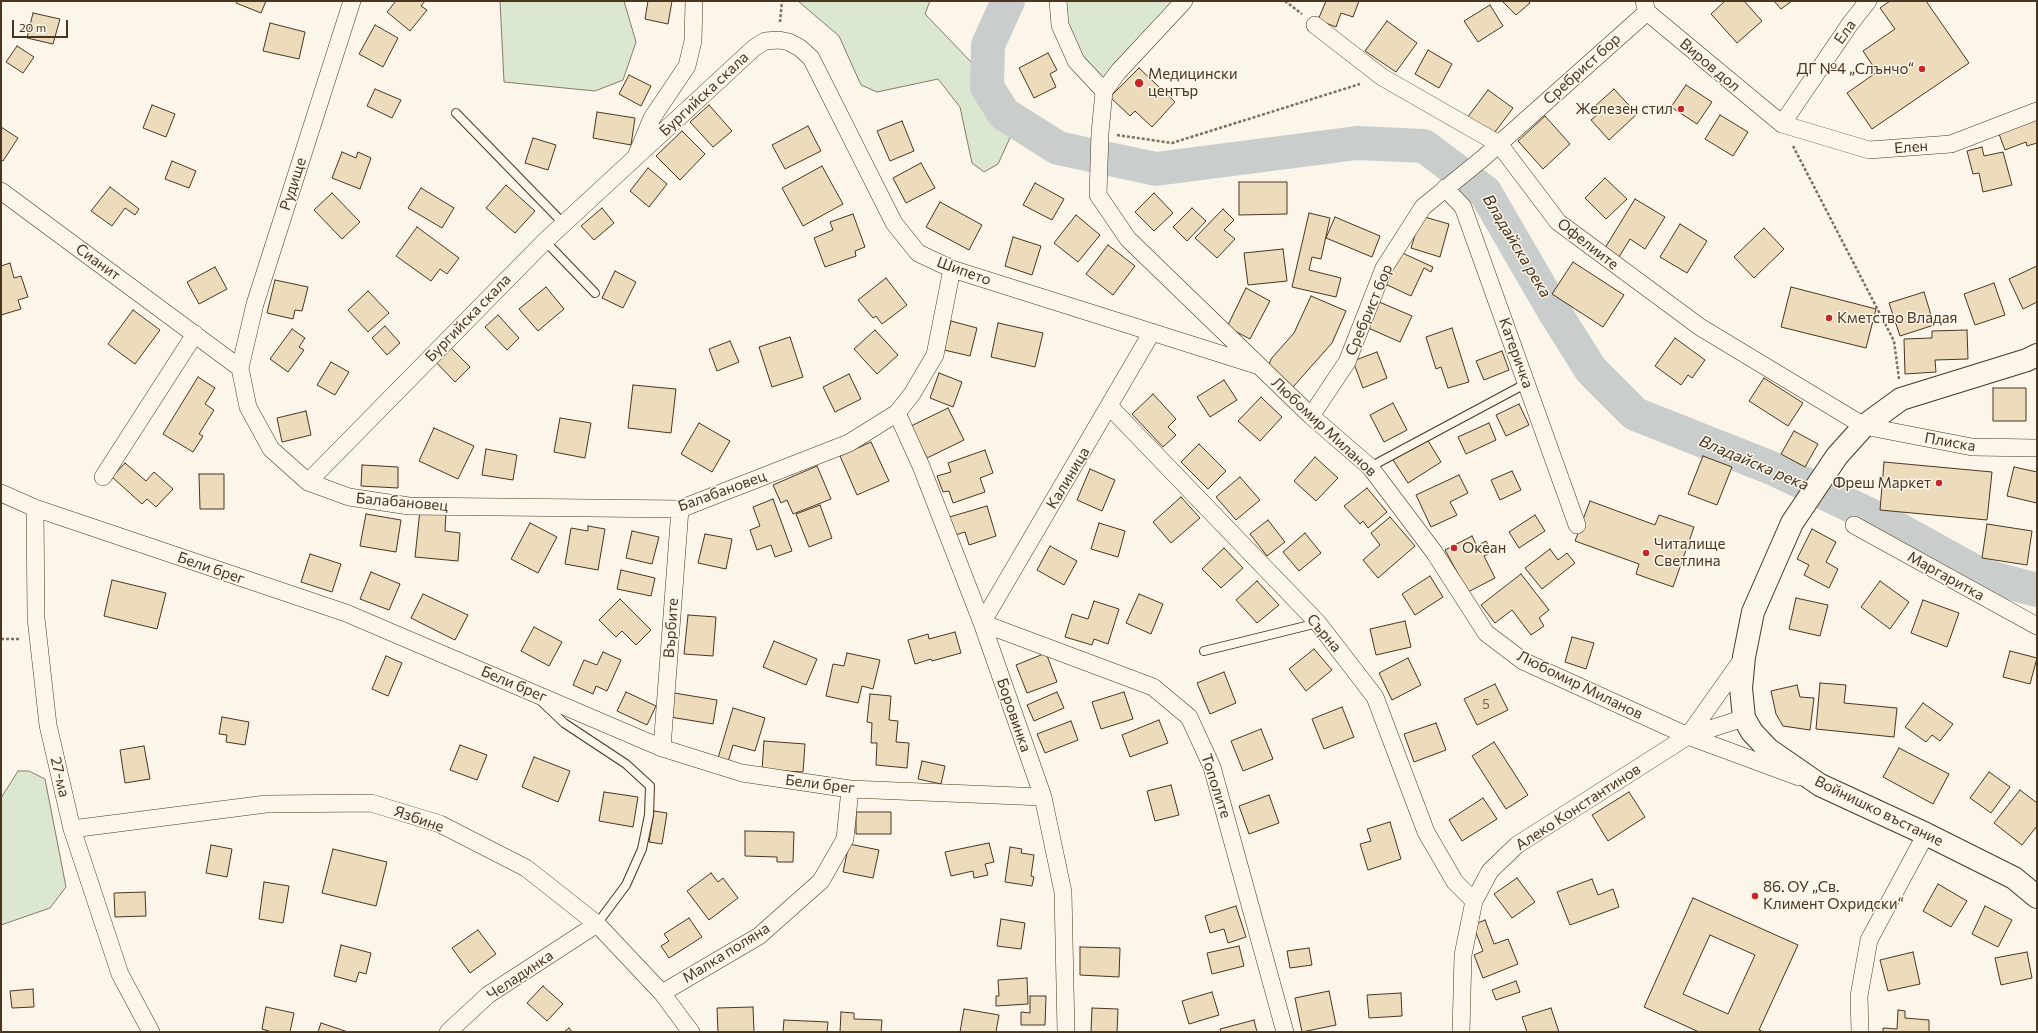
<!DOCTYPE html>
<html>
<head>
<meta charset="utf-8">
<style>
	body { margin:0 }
	#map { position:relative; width:2038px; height:1033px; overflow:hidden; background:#fbf6e9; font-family:Commissioner,sans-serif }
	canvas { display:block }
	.frame { position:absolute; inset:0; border:2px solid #4a3520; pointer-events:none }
	.scale { position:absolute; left:12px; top:20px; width:56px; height:18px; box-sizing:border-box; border:2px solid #4a3520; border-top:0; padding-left:5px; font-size:12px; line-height:14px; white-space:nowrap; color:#4a3520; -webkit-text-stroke:3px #fbf6e9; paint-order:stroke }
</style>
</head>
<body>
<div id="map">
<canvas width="2038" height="1033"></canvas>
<div class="frame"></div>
<div class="scale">20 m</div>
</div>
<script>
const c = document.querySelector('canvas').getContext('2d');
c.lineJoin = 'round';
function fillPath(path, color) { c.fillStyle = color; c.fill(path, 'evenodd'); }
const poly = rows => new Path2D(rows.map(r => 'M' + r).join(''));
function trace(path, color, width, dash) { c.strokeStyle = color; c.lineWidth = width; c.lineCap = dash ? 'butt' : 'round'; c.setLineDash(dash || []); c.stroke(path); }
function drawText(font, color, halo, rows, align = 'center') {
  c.font = font + ' Commissioner,sans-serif'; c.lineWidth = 3; c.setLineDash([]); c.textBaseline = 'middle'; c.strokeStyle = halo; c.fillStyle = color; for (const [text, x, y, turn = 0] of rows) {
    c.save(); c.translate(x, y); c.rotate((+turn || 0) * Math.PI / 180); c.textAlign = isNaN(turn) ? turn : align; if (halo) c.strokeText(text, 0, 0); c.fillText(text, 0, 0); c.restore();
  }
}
const green = poly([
	[500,1,624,1,636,42,623,80,595,91,504,82,500,1],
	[798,1,930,1,925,14,1021,114,998,164,984,172,972,163,960,107,938,79,877,92,861,85,839,36,798,1],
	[1058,1,1184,1,1104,91,1076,61,1058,1],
	[18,771,29,771,45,779,66,887,50,908,1,925,1,798,18,771]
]);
fillPath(green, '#dce7d0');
trace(green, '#887966', 1);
trace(poly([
	[1008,1,988,45,987,87,1004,114,1058,148,1156,169,1357,143,1424,146,1485,192,1554,311,1591,370,1635,414,1774,469,1889,524,1981,575,2037,590]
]), '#c9cecd', 34);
const building = poly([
	[237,1,266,1,261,13,236,3,237,1],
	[396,1,425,1,421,6,427,10,410,31,387,12,396,1],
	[648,1,672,1,668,24,645,19,648,1],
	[1326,1,1359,1,1353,17,1341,13,1336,27,1318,20,1326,1],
	[1502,1,1528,1,1530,3,1516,15,1502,1],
	[1725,1,1744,1,1762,21,1737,43,1711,14,1725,1],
	[1774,1,1792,1,1781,9,1774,1],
	[1890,1,1926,1,1969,63,1872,129,1847,93,1877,72,1863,51,1895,29,1880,8,1890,1],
	[1490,5,1503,26,1478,42,1464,21,1490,5],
	[33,13,60,19,53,44,27,38,33,13],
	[1387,21,1417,43,1396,72,1365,51,1387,21],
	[270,23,305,32,299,59,263,51,270,23],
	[375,25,398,38,383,67,359,54,375,25],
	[17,46,34,57,23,73,6,62,17,46],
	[1428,50,1452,64,1439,88,1415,74,1428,50],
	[1048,53,1057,70,1050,74,1056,87,1034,98,1019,68,1048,53],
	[1139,68,1175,102,1152,127,1135,111,1130,116,1110,97,1139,68],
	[629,75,651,86,641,106,619,94,629,75],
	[1686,85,1712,102,1697,124,1671,107,1686,85],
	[375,89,401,100,392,118,367,106,375,89],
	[1614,89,1637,114,1609,140,1591,120,1599,113,1594,107,1614,89],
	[1488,90,1513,108,1492,136,1467,118,1488,90],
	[152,105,175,114,166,137,143,128,152,105],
	[709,105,732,131,713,147,690,122,709,105],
	[597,112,635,118,631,145,593,138,597,112],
	[1720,115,1748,132,1733,156,1705,139,1720,115],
	[1545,116,1570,144,1543,169,1518,141,1545,116],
	[2037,119,2037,143,2027,146,2026,142,2005,150,1999,134,2037,119],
	[902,121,914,151,890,161,877,131,902,121],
	[808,126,821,151,785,169,772,145,808,126],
	[1,127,18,138,3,161,1,160,1,127],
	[682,131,705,154,680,180,656,156,682,131],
	[533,138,556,145,548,170,525,163,533,138],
	[1982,147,1984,156,2003,152,2012,185,1983,192,1979,173,1973,174,1967,151,1982,147],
	[342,152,356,158,358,152,371,158,360,189,332,178,342,152],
	[172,161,196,171,189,188,165,179,172,161],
	[921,163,935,188,906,203,893,178,921,163],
	[822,166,843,204,803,226,782,188,822,166],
	[648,168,667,184,649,207,630,191,648,168],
	[1605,178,1627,199,1606,219,1585,198,1605,178],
	[1239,182,1287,182,1287,214,1239,215,1239,182],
	[1035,183,1064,199,1052,220,1023,205,1035,183],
	[506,185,535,211,515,233,486,208,506,185],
	[110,187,139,209,135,215,125,208,112,226,91,211,110,187],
	[421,188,454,208,442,228,408,208,421,188],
	[332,193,360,222,342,239,314,210,332,193],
	[1154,193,1173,213,1154,231,1135,212,1154,193],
	[1635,199,1665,217,1645,249,1630,239,1619,257,1605,248,1635,199],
	[940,202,982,225,969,250,926,227,940,202],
	[602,208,614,223,594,240,581,226,602,208],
	[1192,208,1206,221,1187,241,1173,227,1192,208],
	[1223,209,1234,220,1224,230,1235,239,1217,258,1195,238,1223,209],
	[1309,213,1330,218,1321,259,1312,257,1309,270,1341,278,1336,297,1292,287,1309,213],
	[853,214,865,247,855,251,856,256,825,267,814,238,833,230,830,222,853,214],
	[1076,215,1100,235,1078,262,1054,243,1076,215],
	[1421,216,1449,224,1440,257,1411,248,1421,216],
	[1335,217,1380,236,1372,257,1326,238,1335,217],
	[1680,224,1707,241,1687,273,1660,257,1680,224],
	[417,227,459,258,447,274,440,269,431,281,396,256,417,227],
	[1764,228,1784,249,1754,278,1734,257,1764,228],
	[1013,237,1041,246,1032,275,1005,266,1013,237],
	[1108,245,1135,266,1113,295,1086,274,1108,245],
	[1283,249,1287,281,1248,285,1244,253,1283,249],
	[1398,251,1433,267,1431,272,1424,268,1411,296,1383,283,1398,251],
	[1573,262,1624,295,1603,327,1552,294,1573,262],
	[10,263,14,278,21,276,28,297,18,300,21,309,1,315,1,266,10,263],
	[2037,266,2037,302,2023,309,2009,279,2037,266],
	[215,267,227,289,199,304,187,282,215,267],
	[615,271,636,282,623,308,602,298,615,271],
	[886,278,907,305,882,324,876,316,873,318,858,300,886,278],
	[275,280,308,287,302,311,295,310,293,319,267,313,275,280],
	[1994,283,2005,315,1975,325,1964,294,1994,283],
	[546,287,564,309,538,331,519,309,546,287],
	[1791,287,1876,309,1866,348,1781,327,1791,287],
	[1246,288,1270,301,1250,339,1227,327,1246,288],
	[368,291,389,313,368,332,348,310,368,291],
	[1924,292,1934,325,1900,336,1889,303,1924,292],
	[1311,296,1346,311,1332,343,1293,387,1269,365,1271,359,1294,333,1311,296],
	[1377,301,1412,316,1400,342,1366,327,1377,301],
	[133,310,160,330,135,364,108,344,133,310],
	[498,315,519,338,507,350,485,327,498,315],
	[951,321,977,328,970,356,944,350,951,321],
	[998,323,1043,333,1035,367,991,357,998,323],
	[385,326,400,343,387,355,372,338,385,326],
	[1452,328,1469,382,1448,388,1441,367,1436,369,1426,337,1452,328],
	[292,329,305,338,299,347,304,350,288,372,270,359,292,329],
	[875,330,898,355,877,374,854,349,875,330],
	[1967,330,1968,359,1935,360,1936,372,1905,374,1904,339,1932,338,1932,331,1967,330],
	[790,337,803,377,772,387,759,347,790,337],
	[1675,338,1705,360,1692,378,1688,375,1681,385,1655,366,1675,338],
	[730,341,739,362,717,371,709,349,730,341],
	[446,343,470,367,455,382,431,357,446,343],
	[1502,351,1509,370,1484,380,1476,361,1502,351],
	[1377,352,1387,378,1363,388,1353,361,1377,352],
	[331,362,349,372,335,395,317,385,331,362],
	[939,373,962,382,953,407,930,398,939,373],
	[849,374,861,399,835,412,823,387,849,374],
	[198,377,215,388,205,404,214,410,199,434,203,436,193,452,163,434,198,377],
	[1764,378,1803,403,1788,426,1749,401,1764,378],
	[1224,380,1237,400,1210,417,1197,397,1224,380],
	[633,385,676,389,671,433,628,428,633,385],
	[1993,388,2026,388,2026,421,1993,421,1993,388],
	[1153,394,1176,419,1168,427,1176,435,1163,447,1132,414,1153,394],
	[1261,397,1282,417,1260,441,1238,421,1261,397],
	[1393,403,1407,430,1384,442,1370,415,1393,403],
	[1519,404,1529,425,1506,436,1496,415,1519,404],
	[948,408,964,440,927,458,911,426,948,408],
	[306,411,311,435,282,442,277,418,306,411],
	[560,418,591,423,585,458,554,452,560,418],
	[699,423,730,441,712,472,681,454,699,423],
	[1489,423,1496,440,1466,454,1458,437,1489,423],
	[434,428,474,446,458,479,419,461,434,428],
	[1794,431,1818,444,1805,467,1781,454,1794,431],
	[1427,439,1441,462,1408,483,1393,460,1427,439],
	[871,442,889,481,857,495,840,456,871,442],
	[1199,444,1226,471,1208,489,1181,462,1199,444],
	[486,449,517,455,513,480,482,475,486,449],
	[985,450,993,473,980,478,985,492,953,503,949,491,943,492,937,476,951,472,948,463,985,450],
	[1703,456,1732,467,1717,505,1688,494,1703,456],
	[1315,457,1338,478,1316,501,1294,481,1315,457],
	[1884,462,1992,472,1987,520,1880,510,1884,462],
	[125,463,146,481,154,472,173,489,156,507,147,499,142,504,112,477,125,463],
	[362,465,398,467,398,488,361,486,362,465],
	[817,466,831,499,793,514,787,500,781,503,773,485,817,466],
	[2014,467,2037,472,2037,503,2007,496,2014,467],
	[1090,469,1115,480,1102,511,1077,500,1090,469],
	[1512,471,1521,490,1500,500,1491,480,1512,471],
	[199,474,224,474,224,509,200,509,199,474],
	[1459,475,1468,493,1450,502,1457,515,1431,527,1416,495,1459,475],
	[1240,477,1260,500,1236,520,1216,497,1240,477],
	[1367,488,1387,512,1368,528,1363,521,1360,524,1344,506,1367,488],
	[1181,497,1200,518,1171,543,1153,522,1181,497],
	[773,499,792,551,775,557,771,545,757,550,750,530,760,526,753,507,773,499],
	[1590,501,1655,525,1659,515,1694,527,1673,587,1636,574,1639,564,1575,541,1590,501],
	[820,505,832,538,809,547,796,514,820,505],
	[987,506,996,536,969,545,965,532,952,536,946,518,987,506],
	[420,510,446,512,445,531,460,533,458,561,415,557,420,510],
	[366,514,401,520,396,552,360,546,366,514],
	[1535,515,1545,531,1519,548,1509,532,1535,515],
	[1390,517,1415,546,1378,578,1363,560,1380,545,1371,533,1390,517],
	[1268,520,1285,542,1267,556,1250,534,1268,520],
	[530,523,557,537,538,573,511,559,530,523],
	[1099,523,1125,531,1118,557,1091,549,1099,523],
	[1987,524,2032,531,2027,565,1982,558,1987,524],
	[588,526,605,529,598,570,565,564,571,528,588,531,588,526],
	[1812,529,1836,542,1826,562,1838,569,1829,588,1804,575,1809,565,1797,559,1812,529],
	[632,531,659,537,652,564,626,558,632,531],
	[1305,533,1321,553,1299,571,1283,552,1305,533],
	[705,534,732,539,726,569,698,563,705,534],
	[1472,536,1477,546,1486,541,1492,552,1484,556,1495,578,1468,592,1445,550,1472,536],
	[1050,546,1077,561,1064,585,1037,570,1050,546],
	[1224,548,1243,568,1221,588,1202,569,1224,548],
	[1550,549,1558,560,1567,553,1575,563,1542,589,1525,568,1550,549],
	[310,554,341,564,332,592,301,582,310,554],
	[621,570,655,578,651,596,617,589,621,570],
	[371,572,400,584,389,610,360,599,371,572],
	[1521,574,1549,610,1539,618,1544,626,1531,635,1512,610,1495,623,1481,605,1521,574],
	[1430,576,1443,597,1415,615,1402,594,1430,576],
	[112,580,166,593,157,629,104,616,112,580],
	[1257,581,1279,605,1257,623,1236,600,1257,581],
	[1880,581,1909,602,1890,629,1861,607,1880,581],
	[423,594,468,615,455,640,411,618,423,594],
	[1139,594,1163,604,1151,634,1126,623,1139,594],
	[1796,598,1828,605,1820,636,1789,629,1796,598],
	[620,599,651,630,636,645,622,631,616,637,599,620,620,599],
	[1923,600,1959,613,1947,647,1911,633,1923,600],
	[1094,601,1119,609,1108,644,1094,639,1092,645,1065,637,1072,614,1088,619,1094,601],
	[688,615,716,617,713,656,684,654,688,615],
	[1405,621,1411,647,1376,655,1370,629,1405,621],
	[534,627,562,642,549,666,521,651,534,627],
	[955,632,961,653,932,661,931,659,915,664,908,640,928,634,929,639,955,632],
	[1572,637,1594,643,1586,669,1565,662,1572,637],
	[774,641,817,659,806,685,763,667,774,641],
	[1314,649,1332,670,1306,691,1289,669,1314,649],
	[2010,651,2037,658,2030,684,2003,677,2010,651],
	[603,652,621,660,607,691,596,686,593,694,573,685,584,660,597,665,603,652],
	[847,653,880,660,873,689,862,686,858,703,826,696,833,664,844,666,847,653],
	[1046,653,1057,682,1027,693,1016,665,1046,653],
	[386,656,402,663,388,696,372,689,386,656],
	[1408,658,1421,685,1392,700,1379,673,1408,658],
	[1224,672,1236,703,1210,714,1197,683,1224,672],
	[1820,683,1846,685,1844,703,1897,708,1894,737,1816,729,1820,683],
	[1495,684,1508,710,1477,725,1464,699,1495,684],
	[1797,685,1800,697,1814,698,1810,730,1783,726,1776,714,1771,691,1797,685],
	[626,692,656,706,647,725,617,711,626,692],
	[1057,692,1064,708,1034,721,1027,705,1057,692],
	[1124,692,1133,719,1101,729,1092,702,1124,692],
	[674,693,717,700,713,724,670,717,674,693],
	[870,694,891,696,889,720,898,721,896,742,909,743,907,768,876,765,877,743,871,743,872,723,867,722,870,694],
	[1923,703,1953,724,1940,741,1932,735,1926,742,1905,727,1923,703],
	[1342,707,1354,737,1324,749,1312,719,1342,707],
	[733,708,765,718,755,751,733,745,728,762,718,758,733,708],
	[222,717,249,722,245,745,226,742,227,735,219,734,222,717],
	[1159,720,1168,743,1130,757,1122,735,1159,720],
	[1071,721,1078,740,1045,753,1037,734,1071,721],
	[1436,723,1446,750,1414,762,1404,734,1436,723],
	[1261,729,1273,759,1243,771,1231,741,1261,729],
	[764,741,805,744,803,772,762,770,764,741],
	[1494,742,1528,795,1506,809,1472,756,1494,742],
	[460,745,487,755,477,780,450,770,460,745],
	[144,746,150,779,125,783,120,750,144,746],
	[1899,748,1949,774,1933,804,1883,777,1899,748],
	[534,757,570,771,558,802,522,787,534,757],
	[922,761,945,766,941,784,918,779,922,761],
	[1989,772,2010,787,1991,813,1970,798,1989,772],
	[1171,785,1179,815,1155,821,1147,791,1171,785],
	[2020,790,2037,803,2037,826,2022,845,1994,823,2020,790],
	[604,792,638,797,633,827,599,821,604,792],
	[1629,792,1645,817,1608,841,1592,815,1629,792],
	[1269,795,1279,823,1249,834,1239,806,1269,795],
	[1483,798,1497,819,1462,841,1449,820,1483,798],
	[654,811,667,813,662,844,649,842,654,811],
	[856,812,891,812,891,834,856,834,856,812],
	[1390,822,1401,859,1368,870,1360,844,1371,841,1367,829,1390,822],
	[745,831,794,832,793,862,777,862,777,857,745,856,745,831],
	[989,843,994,862,985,864,988,875,974,878,973,871,951,876,945,852,989,843],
	[849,844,879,850,873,878,843,872,849,844],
	[211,845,232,849,227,877,206,873,211,845],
	[1010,847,1022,849,1021,853,1034,855,1031,876,1034,877,1032,886,1005,882,1010,847],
	[333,849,387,862,376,906,322,893,333,849],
	[711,873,718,882,723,878,738,898,709,920,687,891,711,873],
	[1517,878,1535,902,1512,918,1494,894,1517,878],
	[1592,879,1598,895,1613,889,1619,907,1570,925,1557,892,1592,879],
	[264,882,289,886,283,923,259,919,264,882],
	[1938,884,1967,901,1951,927,1923,911,1938,884],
	[145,892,146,916,115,917,114,893,145,892],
	[1693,898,1798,945,1759,1030,1764,1032,1699,1032,1644,1007,1693,898],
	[1710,935,1755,955,1728,1014,1683,994,1710,935],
	[1236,906,1246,937,1228,943,1224,929,1210,933,1205,916,1236,906],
	[1985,906,2012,920,1998,947,1972,934,1985,906],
	[689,918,702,937,669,958,661,946,669,941,664,934,689,918],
	[1001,919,1025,923,1021,949,997,946,1001,919],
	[1485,920,1494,944,1508,939,1518,964,1483,978,1474,955,1483,951,1473,925,1485,920],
	[478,930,496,954,470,973,452,948,478,930],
	[341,945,371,953,366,974,359,972,356,982,334,976,341,945],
	[1239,946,1244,966,1212,974,1207,953,1239,946],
	[1080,947,1120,948,1119,977,1080,975,1080,947],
	[1309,948,1312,965,1290,968,1287,951,1309,948],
	[1913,952,1920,984,1888,991,1880,960,1913,952],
	[2027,952,2032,978,2001,985,1995,958,2027,952],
	[1027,978,1028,1004,996,1006,996,996,999,996,998,980,1027,978],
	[1516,981,1520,992,1496,1000,1492,990,1516,981],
	[543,986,563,1004,547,1021,527,1003,543,986],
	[33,989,34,1007,12,1008,10,991,33,989],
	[1329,991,1336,1025,1302,1032,1295,998,1329,991],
	[1212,992,1219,1015,1189,1024,1182,1001,1212,992],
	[1401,993,1402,1016,1369,1018,1367,995,1401,993],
	[1030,996,1046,996,1045,1025,1021,1025,1021,1012,1030,1013,1030,996],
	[266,1007,294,1013,290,1032,272,1032,262,1029,266,1007],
	[753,1007,754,1032,718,1032,717,1008,753,1007],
	[1092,1008,1118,1009,1117,1032,1091,1032,1092,1008],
	[1551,1008,1559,1032,1527,1032,1522,1017,1551,1008],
	[964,1009,999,1015,996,1032,960,1032,964,1009],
	[1898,1010,1905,1011,1905,1018,1929,1020,1929,1032,1883,1032,1883,1028,1897,1029,1898,1010],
	[841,1012,854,1013,854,1019,882,1020,881,1032,840,1032,841,1012],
	[784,1020,828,1022,827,1032,783,1032,784,1020],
	[1254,1020,1257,1032,1221,1032,1220,1029,1254,1020],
	[321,1023,348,1032,318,1032,321,1023],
	[569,1028,572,1032,564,1032,569,1028]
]);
fillPath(building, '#ecdcbc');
trace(building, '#4a3520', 1);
const lane = poly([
	[456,113,563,223],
	[545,241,595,293],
	[1370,467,1527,383],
	[1204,651,1318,623],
	[542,702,564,723,626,764,650,786,649,815,642,849,626,885,597,924]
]);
const street = poly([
	[1058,1,1060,25,1076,61,1104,91],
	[1184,1,1118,72,1104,91,1100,133,1098,195,1128,239,1311,416,1370,467,1434,552,1486,633,1523,661,1688,736,1744,718],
	[1644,1,1647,12,1782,124,1869,150,1951,144,2037,111],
	[1315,25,1382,77,1499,144,1558,222,1700,327,1864,426,1972,447,2037,448],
	[1782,124,1850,24,1868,1],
	[637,154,652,118,687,66,693,41,694,1],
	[1445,188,1463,207,1577,525],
	[1,191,240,368,248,407,271,449,308,482,349,497,409,506,680,509,849,443,897,413,912,394,935,355,952,269],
	[1152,332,982,623,1153,687,1189,717,1212,767,1285,1032],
	[240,368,255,304,352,1],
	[1110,407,1318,623,1375,697,1426,832,1455,882,1474,901],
	[897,413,921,466,982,623,1043,797,1063,892,1066,1032],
	[1311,416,1347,362,1384,268,1423,207,1482,159,1647,12],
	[103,477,195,334],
	[308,482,545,241,754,48,765,41,779,40,789,42,800,48,811,58,894,223,918,253,952,269,1259,366],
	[1,493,35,508,346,613,662,748,742,773,850,789,1043,797],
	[35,508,36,618,48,725,72,829,120,974,151,1032],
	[1854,525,2037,626],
	[1744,657,1688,736,1799,777],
	[662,748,680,509],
	[72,829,266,804,371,803,440,824,526,868,597,924,662,993,691,1032],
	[662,993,759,936,821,881,845,839,850,789],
	[448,1032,488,995,597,924],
	[1461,1032,1463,955,1474,901,1490,871,1517,845,1688,736],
	[1860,1032,1859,996,1869,940,1926,834]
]);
const secondary = poly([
	[2037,355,2027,360,1901,399,1864,426,1837,456,1792,523,1753,612,1744,657,1741,688,1744,718,1752,732,1768,749,1820,785,1926,834,2014,878,2037,897]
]);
trace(lane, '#4a3520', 10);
trace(street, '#4a3520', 18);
trace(secondary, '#4a3520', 24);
trace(poly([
	[1285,1,1302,14],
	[780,22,782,1],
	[1117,135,1172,143,1360,84],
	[1793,146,1894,341,1899,379],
	[1,639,20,639]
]), '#7f6f5c', 2.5, [3, 2]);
trace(lane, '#fbf6e9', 8);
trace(street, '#fbf6e9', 17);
trace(secondary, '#fbf6e9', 22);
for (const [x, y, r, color] of [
	[1922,69,4,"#c62828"],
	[1139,83,5,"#c62828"],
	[1681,109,4,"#c62828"],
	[1829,318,4,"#c62828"],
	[1939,483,4,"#c62828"],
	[1454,548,4,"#c62828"],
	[1646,553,4,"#c62828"],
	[1755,896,4,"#c62828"]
]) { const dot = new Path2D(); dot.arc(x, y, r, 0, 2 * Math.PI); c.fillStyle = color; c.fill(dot); trace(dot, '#fbf6e9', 1.5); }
drawText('13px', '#725f47', null, [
	["5",1486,705]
]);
drawText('15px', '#4a3520', '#fbf6e9', [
	["Ела",1845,32,-55],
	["Виров дол",1710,65,40],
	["Сребрист бор",1582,69,-42],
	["Бургийска скала",704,94,-43],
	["Елен",1911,147,-4],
	["Рудище",293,184,-72],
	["Офелиите",1588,244,38],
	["Сианит",98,262,36],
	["Шипето",964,271,20],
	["Сребрист бор",1369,310,-67],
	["Бургийска скала",468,318,-46],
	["Катеричка",1516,353,70],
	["Любомир Миланов",1324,427,43],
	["Плиска",1950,442,10],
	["Калиница",1068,478,-59],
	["Балабановец",722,491,-20],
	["Балабановец",402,502,5],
	["Бели брег",211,568,19],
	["Маргаритка",1946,576,29],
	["Върбите",671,628,-86],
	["Сърна",1324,633,50],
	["Бели брег",514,684,23],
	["Любомир Миланов",1580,685,26],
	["Боровинка",1014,715,71],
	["27-ма",60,777,77],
	["Бели брег",820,784,7],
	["Тополите",1216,786,72],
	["Алеко Константинов",1578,807,-33],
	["Войнишко въстание",1879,811,26],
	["Язбине",419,819,19],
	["Малка поляна",726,953,-32],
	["Челадинка",520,975,-34]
]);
drawText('15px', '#4a3520', '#fbf6e9', [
	["ДГ №4 „Слънчо“",1914,69,"right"],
	["Медицински",1148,74],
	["център",1148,91],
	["Железен стил",1673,109,"right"],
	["Кметство Владая",1837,318],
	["Фреш Маркет",1931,483,"right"],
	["Читалище",1654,544],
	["Светлина",1654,561],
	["Океан",1462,548],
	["86. ОУ „Св.",1763,887],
	["Климент Охридски“",1763,904]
], 'left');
drawText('italic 16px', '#4a3520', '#fbf6e9', [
	["Владайска река",1517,246,59],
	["Владайска река",1754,463,23]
]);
</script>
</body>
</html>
